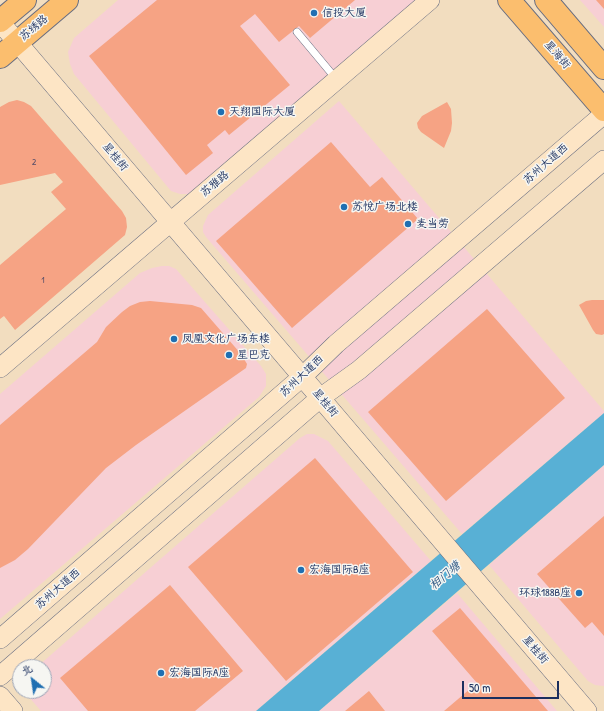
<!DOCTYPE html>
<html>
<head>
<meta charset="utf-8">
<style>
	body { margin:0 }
	#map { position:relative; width:604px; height:711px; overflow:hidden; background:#f2ddbf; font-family:"Patrick Hand","LXGW WenKai TC",sans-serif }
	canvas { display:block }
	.north { position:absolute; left:12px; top:659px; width:40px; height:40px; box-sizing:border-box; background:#f6f6f2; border:1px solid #9ea6b7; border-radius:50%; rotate:330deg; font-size:11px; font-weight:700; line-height:16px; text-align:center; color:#1b2f5e }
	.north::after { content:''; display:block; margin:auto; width:14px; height:18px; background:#1f6fb2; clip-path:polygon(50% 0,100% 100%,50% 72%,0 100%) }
	.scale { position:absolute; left:462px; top:681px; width:97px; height:18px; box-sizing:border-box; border:2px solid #1b2f5e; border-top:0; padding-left:5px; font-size:12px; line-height:14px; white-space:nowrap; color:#1b2f5e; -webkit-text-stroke:3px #f6f6f2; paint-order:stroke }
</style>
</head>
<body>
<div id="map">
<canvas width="604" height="711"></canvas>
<div class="north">北</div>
<div class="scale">50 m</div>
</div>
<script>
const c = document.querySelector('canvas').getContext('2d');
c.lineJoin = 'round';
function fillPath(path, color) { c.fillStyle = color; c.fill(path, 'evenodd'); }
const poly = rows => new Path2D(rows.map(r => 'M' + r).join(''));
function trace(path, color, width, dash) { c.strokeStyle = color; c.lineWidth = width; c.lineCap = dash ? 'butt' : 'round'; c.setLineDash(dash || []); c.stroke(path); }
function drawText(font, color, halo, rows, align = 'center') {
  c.font = font + ' "Patrick Hand","LXGW WenKai TC",sans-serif'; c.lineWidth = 3; c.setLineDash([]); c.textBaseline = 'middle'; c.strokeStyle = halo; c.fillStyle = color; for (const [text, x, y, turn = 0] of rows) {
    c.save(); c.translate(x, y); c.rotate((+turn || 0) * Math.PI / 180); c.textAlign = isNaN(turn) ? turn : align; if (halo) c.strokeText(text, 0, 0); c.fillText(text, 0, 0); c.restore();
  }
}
fillPath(poly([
	[118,0,415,0,188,194,180,194,171,191,74,74,70,64,68,52,74,38],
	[580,0,604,0,604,27],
	[339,101,604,411,604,413,462,534,206,237,203,232,203,226,208,215],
	[162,266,169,266,176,269,261,366,266,374,266,386,259,397,0,619,0,394,140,273,152,268],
	[307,434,314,434,328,441,431,561,256,711,41,711,28,696,26,691,44,691,44,667,37,667,157,562,300,438],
	[604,465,604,686,603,686,595,685,588,681,489,565],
	[457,593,557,711,319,711]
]), '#f7cfd4');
fillPath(poly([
	[604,413,604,465,319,711,256,711]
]), '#58b0d5');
fillPath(poly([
	[157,0,355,0,310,38,299,26,279,42,255,14,240,26,290,85,229,135,225,130,207,145,213,153,186,175,89,56],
	[596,0,604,0,604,9],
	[17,100,24,102,31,106,122,211,126,218,127,227,125,235,15,330,4,316,0,319,0,265,66,209,51,192,63,182,55,173,0,185,0,107,9,102],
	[447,102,451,109,452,123,451,131,444,148,421,132,418,128,417,123,422,116],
	[331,142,370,187,382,177,418,219,292,328,216,241],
	[592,300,604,300,604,334,602,335,596,334,593,330,579,305,586,301],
	[150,301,192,305,201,308,241,354,247,364,246,368,136,445,106,468,28,549,15,560,0,568,0,425,97,342,106,327,122,312,130,306,140,302],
	[487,309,565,398,446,501,368,412],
	[315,458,413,572,286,681,188,567],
	[604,516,604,636,592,622,585,628,537,574],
	[170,585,243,671,195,711,88,711,60,678],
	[460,608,548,711,444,711,477,683,432,631],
	[369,691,385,711,345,711]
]), '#f6a384');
const lane = poly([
	[297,32,337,80]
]);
const secondary = poly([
	[0,22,587,711],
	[0,368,430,0],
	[0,639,302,377,336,344,604,114],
	[0,676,320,398,359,370,604,160],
	[0,696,13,711]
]);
const primary = poly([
	[509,0,604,110],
	[546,0,604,68],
	[0,21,25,0],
	[0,57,67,0]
]);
trace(lane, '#666c80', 8);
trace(secondary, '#666c80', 20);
trace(primary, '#666c80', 24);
trace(lane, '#fff', 7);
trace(secondary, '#fde5c5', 19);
trace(primary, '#fbbe6e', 22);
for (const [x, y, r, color] of [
	[314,13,4,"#1f6fb2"],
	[221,112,4,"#1f6fb2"],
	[344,207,4,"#1f6fb2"],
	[408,224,4,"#1f6fb2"],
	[174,339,4,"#1f6fb2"],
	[229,355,4,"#1f6fb2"],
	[301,570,4,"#1f6fb2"],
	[579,593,4,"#1f6fb2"],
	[161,673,4,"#1f6fb2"]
]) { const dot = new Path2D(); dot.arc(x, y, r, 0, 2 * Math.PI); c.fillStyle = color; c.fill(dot); trace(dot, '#f6f6f2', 1.5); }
drawText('9px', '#524c68', null, [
	["2",34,163],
	["1",43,281]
]);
drawText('11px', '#1b2f5e', '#f6f6f2', [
	["信投大厦",322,13],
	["天翔国际大厦",229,112],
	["苏悦广场北楼",352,207],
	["麦当劳",416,224],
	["凤凰文化广场东楼",182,339],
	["星巴克",237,355],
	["宏海国际B座",309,570],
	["环球188B座",571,593,"right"],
	["宏海国际A座",169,673]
], 'left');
drawText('11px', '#1b2f5e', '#f6f6f2', [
	["苏绣路",34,28,-40],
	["星海街",557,55,49],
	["星桂街",115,157,50],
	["苏州大道西",546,164,-41],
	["苏雅路",215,184,-40],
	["苏州大道西",302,376,-43],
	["星桂街",325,403,50],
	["苏州大道西",58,589,-41],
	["星桂街",535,650,49]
]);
drawText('italic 12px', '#2d5682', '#f6f6f2', [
	["相门塘",445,576,-40]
]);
</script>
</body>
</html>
